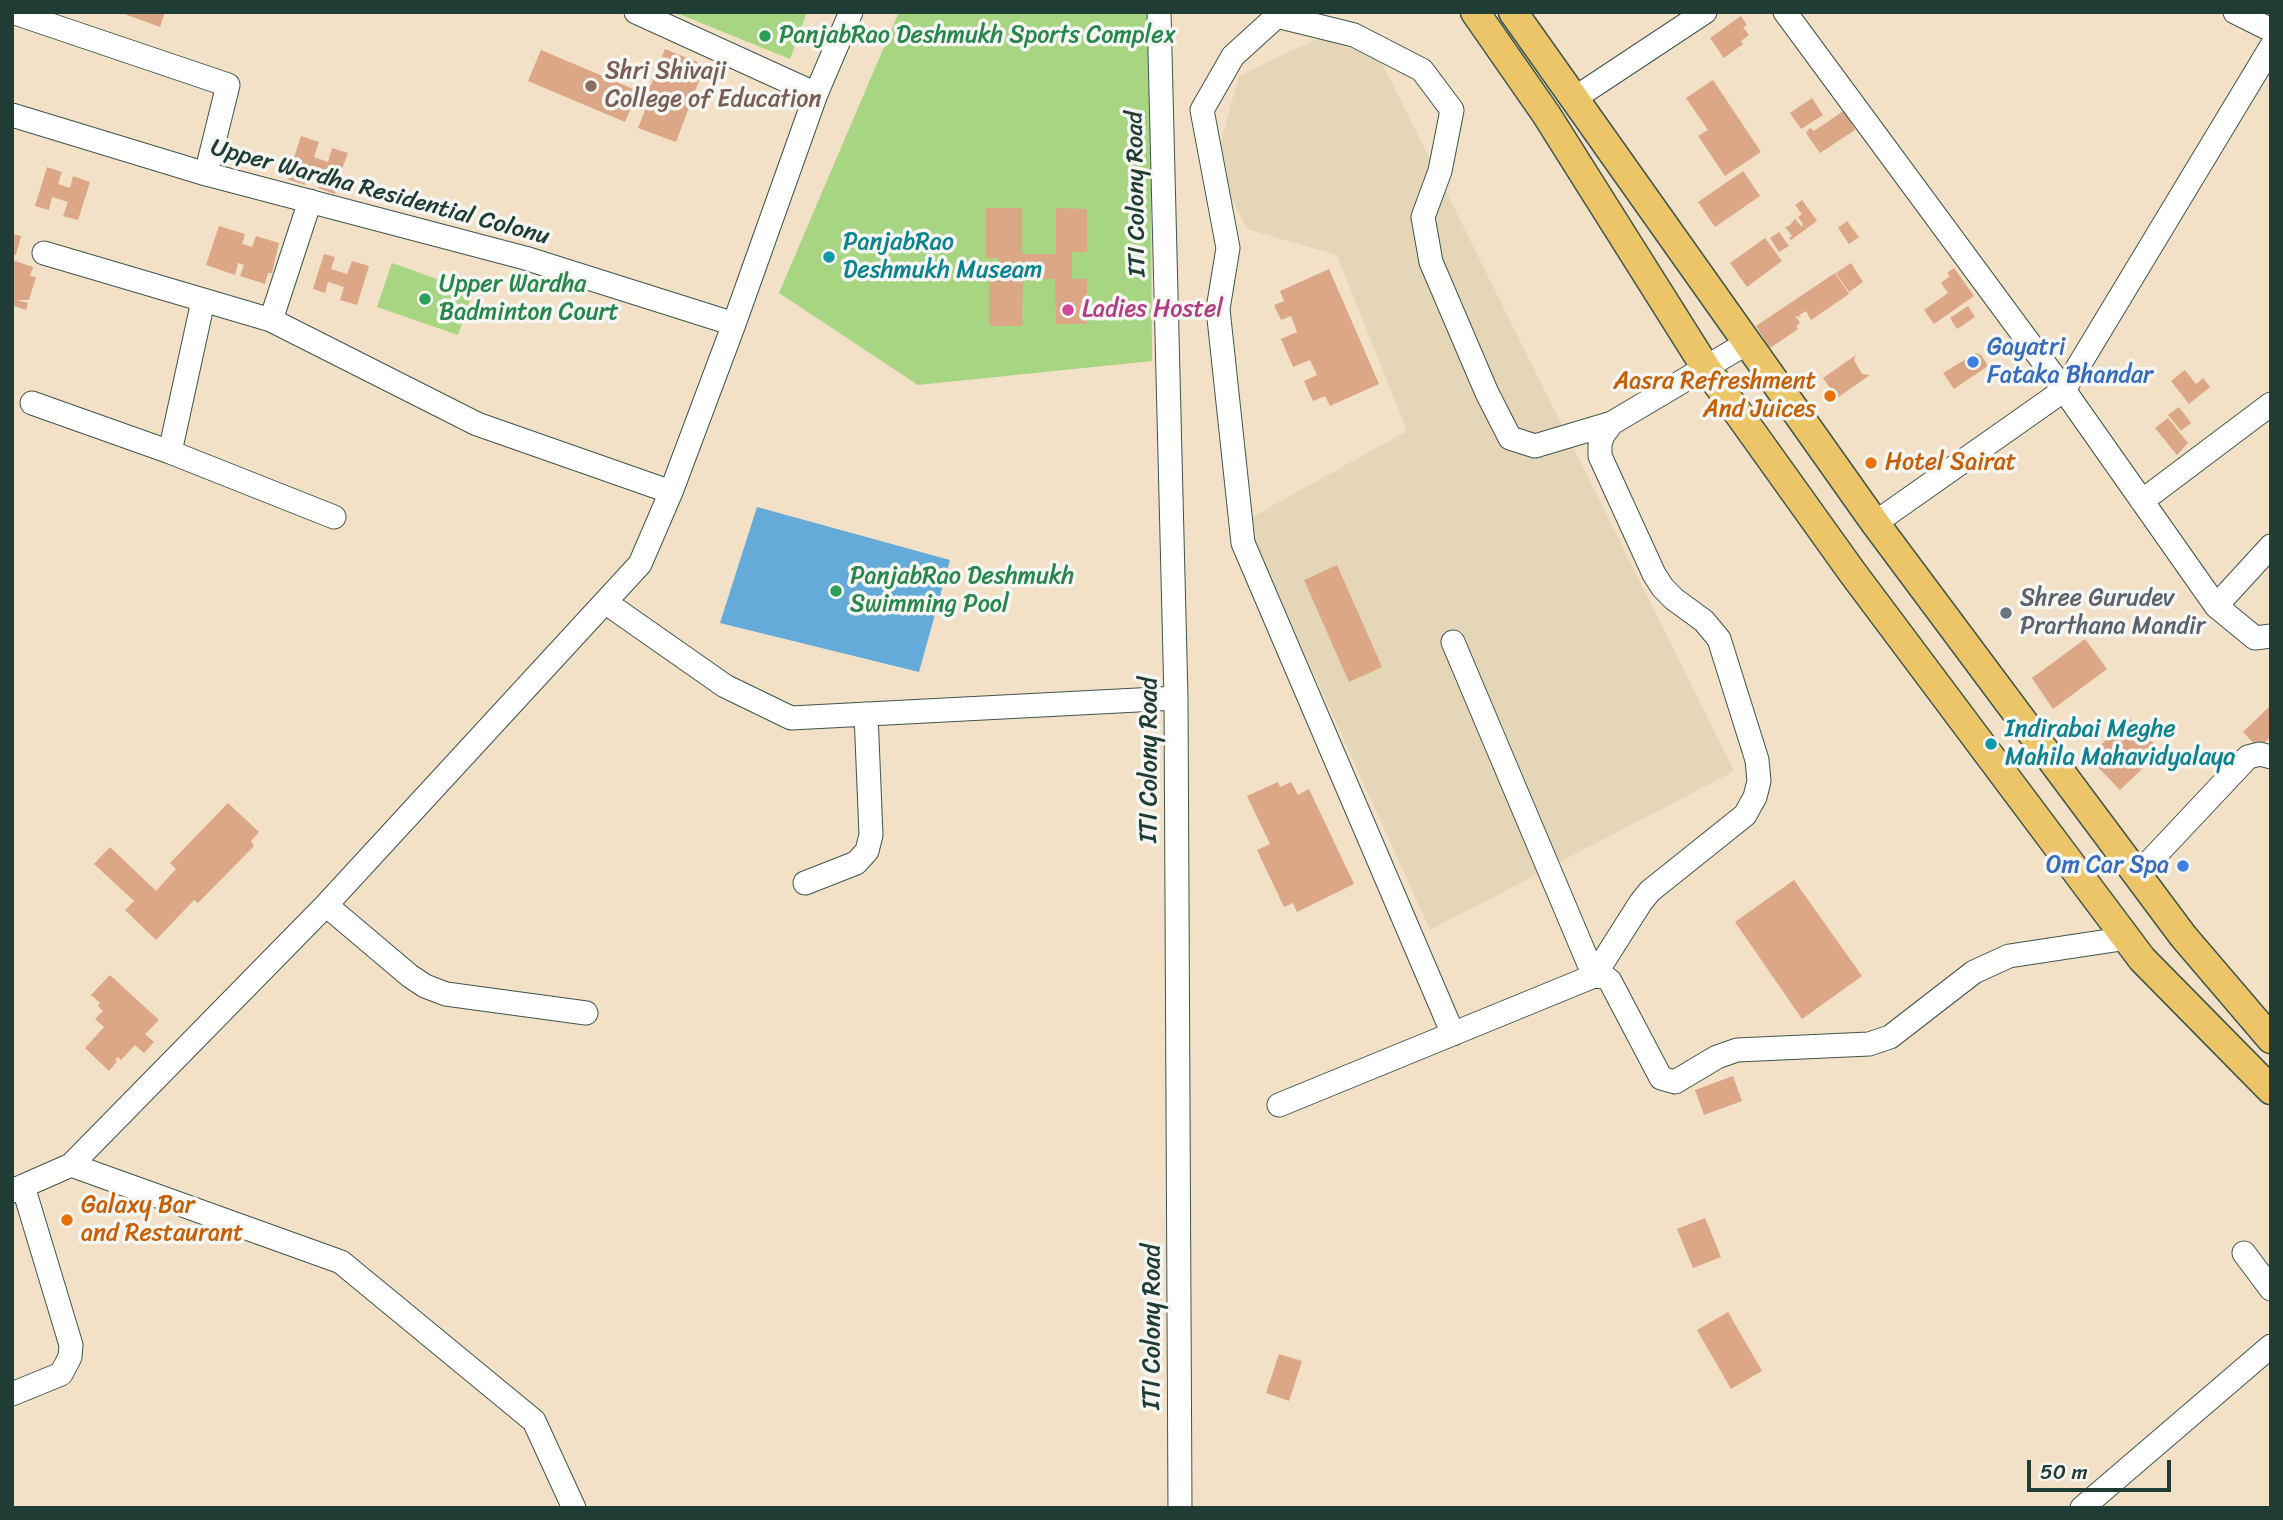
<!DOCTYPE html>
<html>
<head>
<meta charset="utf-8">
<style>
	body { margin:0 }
	#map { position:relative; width:2283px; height:1520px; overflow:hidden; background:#f2e0c7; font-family:Sriracha,sans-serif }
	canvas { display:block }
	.frame { position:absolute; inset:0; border:14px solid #1f3d34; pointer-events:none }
	.scale { position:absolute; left:2027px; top:1460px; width:144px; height:32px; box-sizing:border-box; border:4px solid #1f3d34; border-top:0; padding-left:9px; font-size:21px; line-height:24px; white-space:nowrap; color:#1f3d34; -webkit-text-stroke:5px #f6f6f2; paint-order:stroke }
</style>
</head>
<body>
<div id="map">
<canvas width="2283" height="1520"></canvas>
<div class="frame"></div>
<div class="scale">50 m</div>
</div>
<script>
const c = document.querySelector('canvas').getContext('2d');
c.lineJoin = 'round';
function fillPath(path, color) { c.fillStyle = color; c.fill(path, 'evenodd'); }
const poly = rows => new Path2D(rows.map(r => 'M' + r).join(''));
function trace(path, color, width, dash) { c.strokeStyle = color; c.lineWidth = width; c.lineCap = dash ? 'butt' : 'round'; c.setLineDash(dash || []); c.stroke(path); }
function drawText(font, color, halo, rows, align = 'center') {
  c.font = font + ' Sriracha,sans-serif'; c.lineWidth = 7; c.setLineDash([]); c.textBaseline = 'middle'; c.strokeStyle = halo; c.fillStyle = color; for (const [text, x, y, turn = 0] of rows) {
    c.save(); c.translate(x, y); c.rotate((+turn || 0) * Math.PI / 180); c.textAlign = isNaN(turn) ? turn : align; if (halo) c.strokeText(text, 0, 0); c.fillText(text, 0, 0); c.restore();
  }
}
fillPath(poly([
	[1319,38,1380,59,1734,771,1430,930,1245,521,1407,431,1337,255,1247,229,1215,163,1239,76]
]), '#e5d6b7');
fillPath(poly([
	[674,12,807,12,790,59],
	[899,12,1150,12,1152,361,918,385,779,293],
	[392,263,473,292,458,335,377,307]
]), '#a8d582');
fillPath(poly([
	[757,507,950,560,919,672,720,623]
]), '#64abda');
fillPath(poly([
	[119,12,165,12,160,27],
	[1741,16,1747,25,1743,27,1749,35,1741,41,1743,44,1724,58,1710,38],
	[665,49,705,65,676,142,638,128,648,103,639,100,652,83],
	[541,50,638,91,625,122,528,81],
	[1713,80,1761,152,1725,176,1698,136,1708,130,1686,98],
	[1812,98,1823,115,1801,129,1790,113],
	[1845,110,1855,130,1820,153,1806,133,1810,128,1814,131],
	[301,136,319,142,314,157,328,162,332,148,348,153,342,169,338,167,336,174,341,176,335,194,318,188,322,175,310,171,305,185,287,179],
	[47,167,62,172,58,184,70,188,73,176,90,182,78,220,63,216,68,202,52,197,49,210,35,206],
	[1743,171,1760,196,1715,227,1698,202],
	[1802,200,1817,221,1791,240,1789,238,1792,236,1785,227,1789,226,1795,219,1802,227,1803,224,1798,217,1802,214,1795,205],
	[986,208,1022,208,1022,254,1056,254,1056,208,1087,209,1087,252,1072,252,1072,279,1087,279,1087,324,1056,324,1055,279,1023,279,1022,326,989,326,989,276,999,276,999,258,986,258],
	[1847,221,1859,237,1849,244,1838,228],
	[219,226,245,234,242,244,252,247,256,236,279,243,272,273,268,273,265,284,240,276,244,265,238,263,235,275,206,265],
	[1779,232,1789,246,1779,252,1770,238],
	[12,234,21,236,16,255,12,254],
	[1765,238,1782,261,1747,287,1730,263],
	[324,254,335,257,331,269,347,274,352,261,369,266,357,305,340,300,344,287,328,282,325,293,313,289],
	[12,260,33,267,30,276,36,277,29,300,17,300,28,303,26,310,12,305],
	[1851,263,1863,282,1849,292,1836,273],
	[1954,268,1974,296,1934,324,1924,310,1948,293,1941,283,1950,276,1947,273],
	[1329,269,1379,384,1330,406,1325,396,1313,401,1304,381,1317,375,1310,360,1293,367,1281,339,1297,332,1291,316,1281,320,1274,305,1284,301,1280,291],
	[1835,273,1849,294,1811,320,1806,311,1799,315,1801,317,1795,316,1800,323,1796,326,1798,329,1770,348,1756,326],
	[1968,306,1975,317,1957,329,1950,318],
	[1976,353,1981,355,1988,366,1954,389,1943,373],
	[1856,355,1854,360,1862,374,1870,375,1837,398,1823,378],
	[2185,370,2196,384,2203,378,2210,387,2189,404,2171,381],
	[2179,407,2191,423,2181,431,2168,415],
	[2168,418,2188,443,2177,455,2155,428],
	[1337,565,1382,667,1349,682,1304,580],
	[2085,639,2107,669,2053,709,2032,678],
	[2271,705,2271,737,2258,748,2243,732],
	[2129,718,2161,751,2120,790,2088,757],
	[1278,782,1280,787,1291,782,1298,795,1309,789,1354,884,1297,912,1293,903,1284,907,1257,850,1270,844,1247,796],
	[228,803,259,832,251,841,254,846,198,903,194,900,156,940,125,910,134,901,94,864,110,847,156,891,176,869,170,863],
	[1794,880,1862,976,1802,1019,1735,922],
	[110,975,159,1020,145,1034,154,1042,144,1053,135,1045,121,1060,118,1057,115,1060,117,1061,109,1071,85,1048,104,1027,95,1019,103,1011,98,1006,100,1003,91,995],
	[1733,1076,1742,1101,1704,1115,1695,1090],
	[1705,1218,1721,1257,1693,1268,1677,1229],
	[1728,1312,1762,1371,1731,1389,1697,1330],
	[1279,1354,1302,1361,1289,1401,1266,1393]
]), '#dba787');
const minor = poly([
	[636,12,816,94],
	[1159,12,1176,698,1180,1508],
	[1785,12,2064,390,2216,606,2255,638,2271,636],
	[2235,12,2271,30],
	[18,14,228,85,206,174],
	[1575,98,1705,12],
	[12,115,206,174,525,258,734,324],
	[44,253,271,320,477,424,671,492],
	[271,320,310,201],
	[32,403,170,452,334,517],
	[170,452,203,301],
	[2142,501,2271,404],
	[1875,523,2064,390,2271,47],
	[605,602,725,686,791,718,1176,698],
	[2216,606,2271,546],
	[1453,642,1594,976,1641,902,1650,891,1745,815,1755,797,1759,781,1757,760,1719,639,1704,621,1674,599,1663,588,1654,574,1600,456,1600,444,1603,435,1612,423],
	[2138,874,2248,757,2260,754,2271,757],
	[805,883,856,863,867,851,871,835,866,714],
	[326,905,410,976,425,986,446,994,586,1013],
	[1453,1034,1243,543,1218,309,1228,248,1202,110,1233,56,1277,16,1354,35,1422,70,1452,110,1440,171,1423,217,1431,262,1487,393,1510,438,1535,446,1612,423,1747,343],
	[1279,1105,1594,976,1605,977,1610,981,1661,1078,1675,1082,1717,1057,1737,1050,1869,1044,1890,1037,1974,972,2009,956,2128,938],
	[71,1165,341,1262,534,1421,574,1508],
	[12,1191,71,1165,326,905,640,564,671,492,734,324,816,94,851,12],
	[2244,1253,2271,1289],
	[12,1394,61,1374,70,1357,71,1345,23,1186],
	[2082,1508,2271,1346]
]);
const major = poly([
	[1475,12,1546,114,1706,368,1852,572,2142,959,2271,1090],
	[1513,12,1875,523,2183,936,2271,1039]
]);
trace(minor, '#3f554a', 25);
trace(major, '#3f554a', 31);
trace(minor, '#fff', 23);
trace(major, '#edc569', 28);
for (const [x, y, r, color] of [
	[765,36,7,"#2e9e5b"],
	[591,86,7,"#8d6e63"],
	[829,257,7,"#0f9aa8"],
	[425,299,7,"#2e9e5b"],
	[1068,310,7,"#d1479c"],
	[1973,362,7,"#3f7fe0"],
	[1830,396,7,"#e8710a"],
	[1871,463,7,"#e8710a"],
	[836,591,7,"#2e9e5b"],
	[2006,613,7,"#6b7280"],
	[1991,744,7,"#0f9aa8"],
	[2183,866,7,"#3f7fe0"],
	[67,1220,7,"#e8710a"]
]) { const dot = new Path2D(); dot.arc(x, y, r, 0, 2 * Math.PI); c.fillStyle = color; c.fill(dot); trace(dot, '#f6f6f2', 2.5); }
drawText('24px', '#27864d', '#f6f6f2', [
	["PanjabRao Deshmukh Sports Complex",779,36],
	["Upper Wardha",439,285],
	["Badminton Court",439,313],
	["PanjabRao Deshmukh",850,577],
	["Swimming Pool",850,605]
], 'left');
drawText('24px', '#785e54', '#f6f6f2', [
	["Shri Shivaji",605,72],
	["College of Education",605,100]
], 'left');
drawText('24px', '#1f3d34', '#f6f6f2', [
	["Upper Wardha Residential Colonu",380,193,15],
	["ITI Colony Road",1137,194,-91],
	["ITI Colony Road",1150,760,-90],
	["ITI Colony Road",1153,1327,-90]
]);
drawText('24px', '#0d838f', '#f6f6f2', [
	["PanjabRao",843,243],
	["Deshmukh Museam",843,271],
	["Indirabai Meghe",2005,730],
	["Mahila Mahavidyalaya",2005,758]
], 'left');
drawText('24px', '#b23c85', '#f6f6f2', [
	["Ladies Hostel",1082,310]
], 'left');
drawText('24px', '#366cbe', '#f6f6f2', [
	["Gayatri",1987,348],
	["Fataka Bhandar",1987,376],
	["Om Car Spa",2169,866,"right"]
], 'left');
drawText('24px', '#c56008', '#f6f6f2', [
	["Aasra Refreshment",1816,382,"right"],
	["And Juices",1816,410,"right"],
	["Hotel Sairat",1885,463],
	["Galaxy Bar",81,1206],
	["and Restaurant",81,1234]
], 'left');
drawText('24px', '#5b616d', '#f6f6f2', [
	["Shree Gurudev",2020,599],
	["Prarthana Mandir",2020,627]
], 'left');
</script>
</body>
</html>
